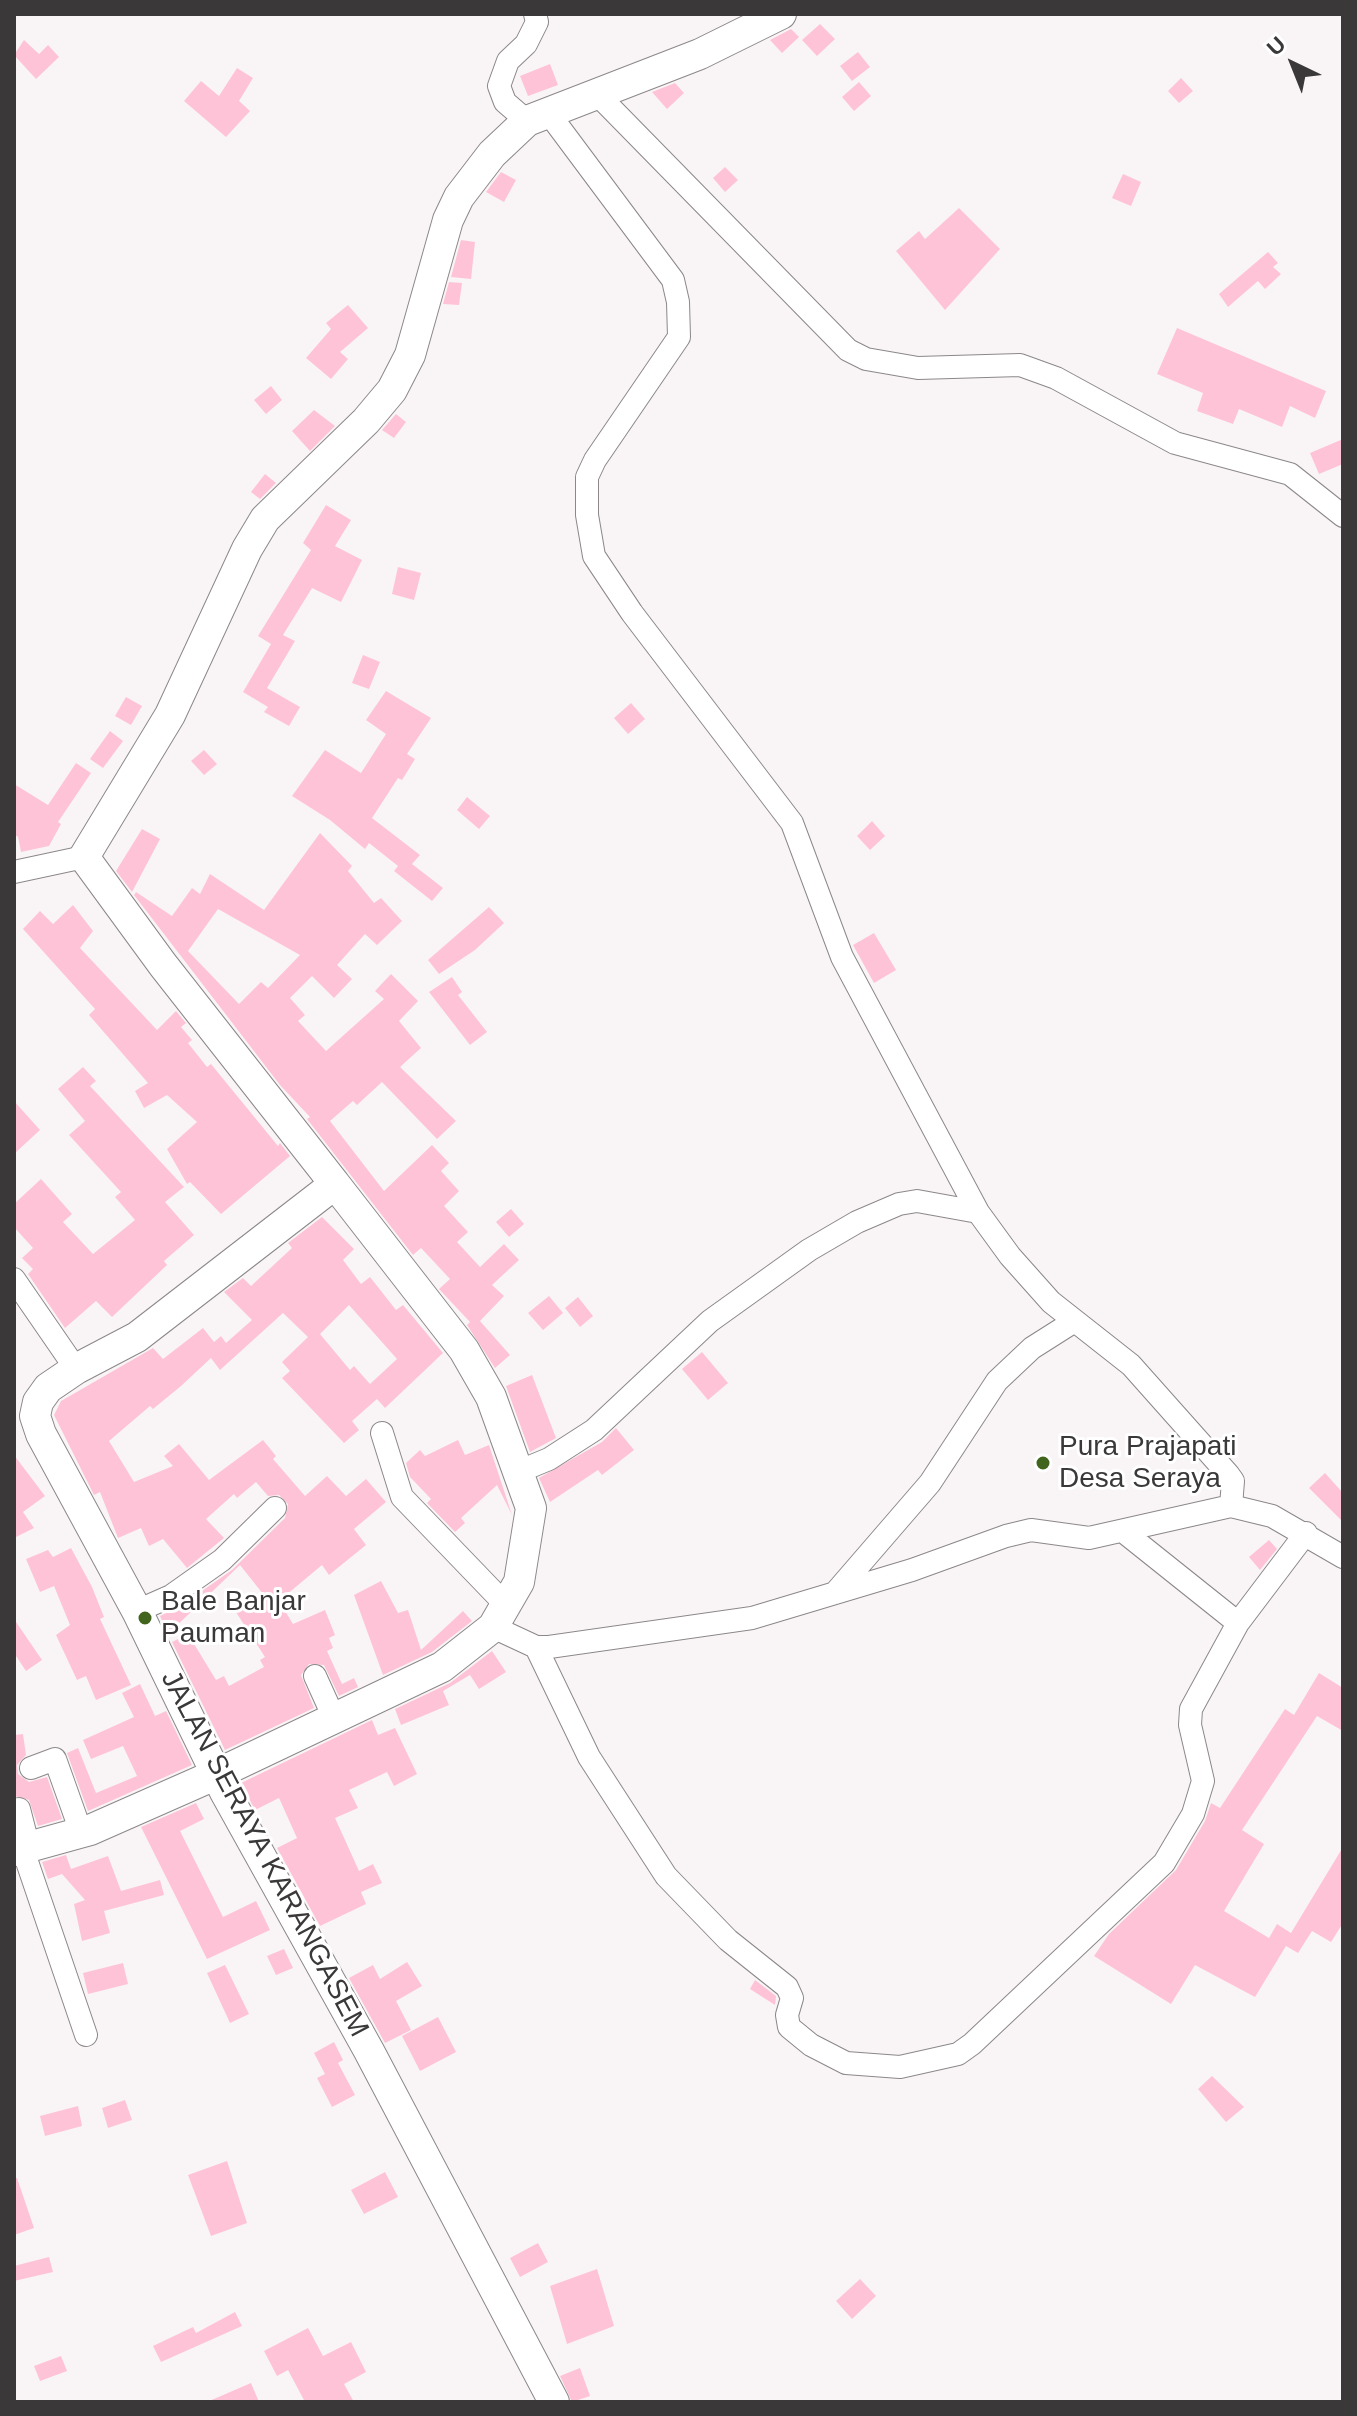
<!DOCTYPE html>
<html>
<head>
<meta charset="utf-8">
<style>
	body { margin:0 }
	#map { position:relative; width:1357px; height:2416px; overflow:hidden; background:#f9f5f6; font-family:Arial,sans-serif }
	canvas { display:block }
	.frame { position:absolute; inset:0; border:16px solid #3a3839; pointer-events:none }
	.north { position:absolute; left:1253px; top:24px; width:80px; height:80px; -webkit-text-stroke:6px #fff; paint-order:stroke; rotate:317deg; font-size:22px; font-weight:700; line-height:32px; text-align:center; color:#3a3839 }
	.north::after { content:''; display:block; margin:auto; width:28px; height:36px; background:#3a3839; clip-path:polygon(50% 0,100% 100%,50% 72%,0 100%) }
</style>
</head>
<body>
<div id="map">
<canvas width="1357" height="2416"></canvas>
<div class="frame"></div>
<div class="north">U</div>
</div>
<script>
const c = document.querySelector('canvas').getContext('2d');
c.lineJoin = 'round';
function fillPath(path, color) { c.fillStyle = color; c.fill(path, 'evenodd'); }
const poly = rows => new Path2D(rows.map(r => 'M' + r).join(''));
function trace(path, color, width, dash) { c.strokeStyle = color; c.lineWidth = width; c.lineCap = dash ? 'butt' : 'round'; c.setLineDash(dash || []); c.stroke(path); }
function drawText(font, color, halo, rows, align = 'center') {
  c.font = font + ' Arial,sans-serif'; c.lineWidth = 6; c.setLineDash([]); c.textBaseline = 'middle'; c.strokeStyle = halo; c.fillStyle = color; for (const [text, x, y, turn = 0] of rows) {
    c.save(); c.translate(x, y); c.rotate((+turn || 0) * Math.PI / 180); c.textAlign = isNaN(turn) ? turn : align; if (halo) c.strokeText(text, 0, 0); c.fillText(text, 0, 0); c.restore();
  }
}
fillPath(poly([
	[820,24,835,39,817,56,802,40],
	[791,29,799,37,782,53,770,40],
	[24,40,39,54,48,45,59,57,36,79,14,55],
	[858,52,870,67,852,81,840,66],
	[550,64,558,85,528,96,520,76],
	[237,68,253,78,239,101,250,111,226,137,184,101,201,81,219,96],
	[1181,78,1193,91,1179,103,1168,91],
	[859,82,871,96,854,111,842,97],
	[675,83,684,93,667,109,652,92],
	[725,167,738,180,725,192,713,178],
	[501,172,516,180,504,202,486,192],
	[1123,174,1141,182,1131,206,1112,198],
	[959,208,1000,249,945,310,896,251,919,231,925,239],
	[461,240,475,242,471,279,451,277],
	[1268,252,1278,263,1273,267,1281,274,1265,289,1258,281,1228,307,1219,294],
	[449,282,462,283,459,305,443,304],
	[348,305,368,328,340,352,348,359,331,379,306,358,331,329,326,323],
	[1177,328,1326,391,1315,418,1290,406,1282,427,1239,409,1233,424,1197,411,1203,393,1157,374],
	[271,386,282,400,266,414,254,400],
	[314,410,335,426,310,451,292,431],
	[396,414,406,422,394,438,382,430],
	[1343,439,1343,464,1319,474,1310,453],
	[265,474,276,483,260,499,251,492],
	[326,505,351,520,335,546,362,560,341,602,312,588,283,635,295,641,267,688,300,707,289,726,264,712,268,707,243,692,271,644,258,636,311,550,303,543],
	[398,567,421,573,414,600,392,594],
	[363,655,380,662,369,689,352,683],
	[386,691,431,718,407,754,415,759,402,780,398,778,372,818,420,855,412,864,443,888,432,901,394,871,398,866,369,843,365,849,330,820,292,796,325,750,361,773,386,734,366,720],
	[126,697,142,706,131,725,115,716],
	[631,703,645,719,628,734,614,718],
	[110,731,123,741,103,768,90,759],
	[204,750,217,764,204,775,191,761],
	[76,763,91,773,58,822,61,824,49,846,21,852,18,837,14,834,14,784,48,805],
	[467,797,490,816,479,829,457,810],
	[872,821,885,836,870,850,857,836],
	[142,829,160,839,132,892,116,871],
	[320,833,352,866,348,871,374,903,381,898,402,921,377,945,365,934,337,965,352,979,334,998,312,976,290,998,305,1015,298,1021,326,1051,384,999,375,991,391,974,418,1001,399,1021,421,1048,400,1067,456,1121,437,1139,382,1082,357,1105,353,1101,330,1121,384,1191,432,1145,449,1163,441,1171,459,1191,444,1206,468,1232,457,1242,480,1267,504,1244,519,1260,492,1285,504,1296,480,1321,510,1355,495,1368,467,1325,470,1322,439,1289,450,1279,421,1248,413,1255,307,1119,310,1117,280,1085,134,895,136,892,172,916,192,888,200,894,210,874,264,910],
	[218,909,300,955,268,988,261,982,239,1004,188,951],
	[73,905,93,931,80,948,157,1030,176,1011,186,1023,181,1027,192,1040,188,1043,207,1067,211,1064,278,1146,280,1143,290,1156,221,1214,190,1182,187,1184,167,1149,197,1122,167,1095,144,1108,135,1091,148,1083,89,1015,95,1009,23,929,40,911,53,924],
	[489,907,504,923,475,950,439,974,428,960],
	[874,933,896,970,874,983,853,945],
	[452,977,462,992,458,995,487,1032,470,1045,429,992],
	[83,1067,96,1081,90,1086,184,1187,165,1202,194,1235,164,1261,167,1265,112,1317,96,1301,65,1328,28,1274,33,1269,22,1258,33,1248,14,1227,14,1204,41,1179,72,1214,63,1222,93,1254,135,1220,115,1197,121,1192,69,1135,85,1121,58,1089],
	[14,1101,40,1130,14,1154],
	[511,1209,524,1224,509,1237,496,1222],
	[322,1217,354,1249,343,1260,361,1284,370,1277,396,1310,403,1305,443,1353,385,1408,377,1399,352,1421,359,1430,344,1443,282,1378,290,1371,282,1362,308,1337,283,1313,220,1370,211,1358,181,1386,153,1409,150,1406,109,1441,134,1482,173,1466,164,1456,179,1444,209,1480,263,1440,276,1456,273,1459,305,1496,327,1476,346,1496,366,1479,386,1502,354,1529,366,1545,329,1575,322,1565,279,1601,293,1624,325,1610,335,1635,329,1638,333,1648,327,1651,342,1684,354,1678,358,1687,339,1696,324,1665,309,1664,301,1675,314,1708,225,1750,172,1642,188,1634,216,1680,224,1676,229,1686,264,1667,260,1660,265,1657,234,1609,263,1594,240,1565,168,1634,160,1616,179,1607,232,1570,285,1518,288,1504,279,1495,268,1496,256,1482,237,1498,234,1494,206,1519,224,1538,187,1568,163,1539,149,1546,141,1528,118,1538,100,1492,94,1495,54,1415,61,1401,153,1348,163,1359,203,1328,214,1342,221,1336,226,1343,252,1320,224,1292,243,1278,251,1286,292,1248,288,1243],
	[349,1305,397,1359,370,1384,354,1366,350,1370,320,1334],
	[549,1296,563,1313,543,1330,528,1313],
	[578,1297,593,1316,580,1327,565,1308],
	[702,1352,728,1383,708,1400,682,1369],
	[532,1375,556,1438,530,1452,506,1386],
	[616,1428,634,1450,602,1475,598,1470,550,1502,539,1478,602,1442],
	[458,1440,465,1455,489,1445,512,1515,497,1485,461,1518,465,1523,455,1532,427,1503,431,1499,410,1477,406,1463,420,1450,425,1456],
	[14,1455,45,1496,23,1512,34,1528,14,1538],
	[1325,1473,1343,1493,1343,1522,1309,1488],
	[1269,1540,1277,1549,1260,1570,1249,1557],
	[71,1548,92,1587,104,1617,100,1619,131,1685,96,1700,86,1676,77,1680,56,1635,70,1625,54,1586,40,1592,26,1559,48,1550,53,1557],
	[381,1581,398,1613,408,1610,421,1650,463,1611,472,1621,432,1652,383,1675,354,1595],
	[14,1619,42,1660,26,1671,14,1653],
	[492,1651,506,1672,479,1689,470,1675,443,1691,449,1705,401,1725,395,1709,450,1683],
	[1319,1673,1343,1688,1343,1731,1317,1716,1242,1830,1264,1844,1224,1911,1269,1938,1277,1924,1291,1933,1343,1847,1343,1923,1331,1942,1312,1931,1298,1953,1286,1946,1255,1997,1195,1965,1171,2004,1094,1956,1109,1934,1176,1870,1205,1821,1211,1803,1220,1808,1285,1709,1294,1715],
	[140,1684,155,1716,166,1711,192,1765,88,1811,67,1753,78,1748,96,1793,137,1776,123,1746,91,1759,83,1740,134,1717,122,1693],
	[372,1720,378,1735,395,1728,417,1774,394,1786,387,1772,349,1790,358,1808,335,1818,359,1871,373,1864,382,1883,361,1892,366,1904,320,1926,277,1848,297,1838,279,1798,255,1810,241,1783],
	[23,1734,26,1755,17,1765,18,1774,29,1782,47,1777,62,1819,38,1826,29,1800,14,1796,14,1735],
	[196,1803,204,1819,180,1831,223,1917,256,1901,270,1930,207,1959,141,1827],
	[66,1855,71,1869,108,1856,121,1891,160,1880,164,1895,104,1911,110,1933,82,1941,74,1904,85,1900,62,1874,48,1879,42,1862],
	[284,1949,293,1968,276,1975,267,1956],
	[407,1962,422,1986,396,2001,411,2030,385,2043,349,1978,373,1965,380,1979],
	[123,1963,128,1984,88,1994,83,1973],
	[225,1965,249,2014,230,2023,207,1973],
	[755,1980,776,1996,775,2005,750,1989],
	[438,2017,456,2052,420,2071,402,2036],
	[334,2042,343,2060,338,2063,355,2095,332,2107,317,2078,325,2074,314,2053],
	[1212,2076,1244,2107,1226,2122,1198,2089],
	[125,2100,132,2120,108,2128,102,2108],
	[78,2106,82,2126,45,2136,40,2116],
	[227,2161,247,2223,211,2236,188,2175],
	[385,2172,398,2197,364,2214,351,2190],
	[14,2178,17,2178,34,2228,14,2235],
	[538,2243,548,2262,520,2277,510,2258],
	[49,2257,53,2272,14,2281,14,2266],
	[597,2269,614,2326,567,2344,550,2286],
	[860,2279,876,2296,852,2319,836,2301],
	[235,2312,242,2326,161,2362,153,2346,193,2327,196,2333],
	[308,2328,323,2356,351,2342,366,2372,344,2384,354,2402,305,2402,288,2370,277,2376,264,2351],
	[61,2356,67,2371,40,2381,34,2366],
	[580,2368,590,2396,572,2402,560,2376],
	[251,2383,259,2402,207,2402]
]), '#ffc3d8');
const street = poly([
	[596,93,848,350,866,359,918,368,1020,365,1056,378,1175,443,1290,474,1343,516],
	[547,111,673,280,678,302,679,337,595,460,587,477,587,515,594,556,632,613,792,823,842,957,978,1212,1010,1256,1051,1302,1131,1365,1228,1474,1233,1481,1231,1506],
	[527,121,505,102,499,86,508,61,526,44,537,22,535,14],
	[14,872,84,857],
	[14,1279,76,1369],
	[382,1433,402,1497,506,1605],
	[520,1471,549,1459,594,1430,710,1321,809,1250,857,1222,899,1204,917,1201,978,1212],
	[1124,1532,1238,1623],
	[835,1593,930,1483,997,1381,1032,1348,1073,1322],
	[137,1611,171,1596,222,1560,275,1508],
	[493,1627,536,1647,549,1647,752,1618,912,1570,1006,1536,1031,1530,1089,1538,1231,1506,1272,1516,1343,1557],
	[536,1647,589,1757,666,1876,728,1940,787,1987,792,1998,787,2015,789,2027,811,2045,846,2063,900,2067,958,2054,972,2044,1164,1863,1193,1814,1203,1781,1190,1725,1191,1709,1238,1623,1306,1533],
	[315,1676,334,1718],
	[31,1768,55,1759,81,1832],
	[19,1809,29,1848],
	[23,1850,86,2035]
]);
const secondary = poly([
	[14,1851,90,1830,217,1774,442,1667,493,1627,519,1582,531,1508,491,1397,464,1350,335,1184],
	[554,2402,369,2051,225,1792,137,1611,41,1434,35,1416,38,1402,48,1388,76,1369,137,1337,335,1184,163,965,84,857,170,715,247,549,265,519,366,421,392,390,410,355,448,220,459,197,492,154,527,121,700,54,781,14]
]);
trace(street, '#8c8889', 24);
trace(secondary, '#8c8889', 32);
trace(street, '#fff', 22);
trace(secondary, '#fff', 30);
for (const [x, y, r, color] of [
	[1043,1463,8,"#42651d"],
	[145,1618,8,"#42651d"]
]) { const dot = new Path2D(); dot.arc(x, y, r, 0, 2 * Math.PI); c.fillStyle = color; c.fill(dot); trace(dot, '#fff', 3); }
drawText('28px', '#3a3839', '#fff', [
	["Pura Prajapati",1059,1447],
	["Desa Seraya",1059,1479],
	["Bale Banjar",161,1602],
	["Pauman",161,1634]
], 'left');
drawText('28px', '#3a3839', '#fff', [
	["JALAN SERAYA KARANGASEM",264,1854,62]
]);
</script>
</body>
</html>
